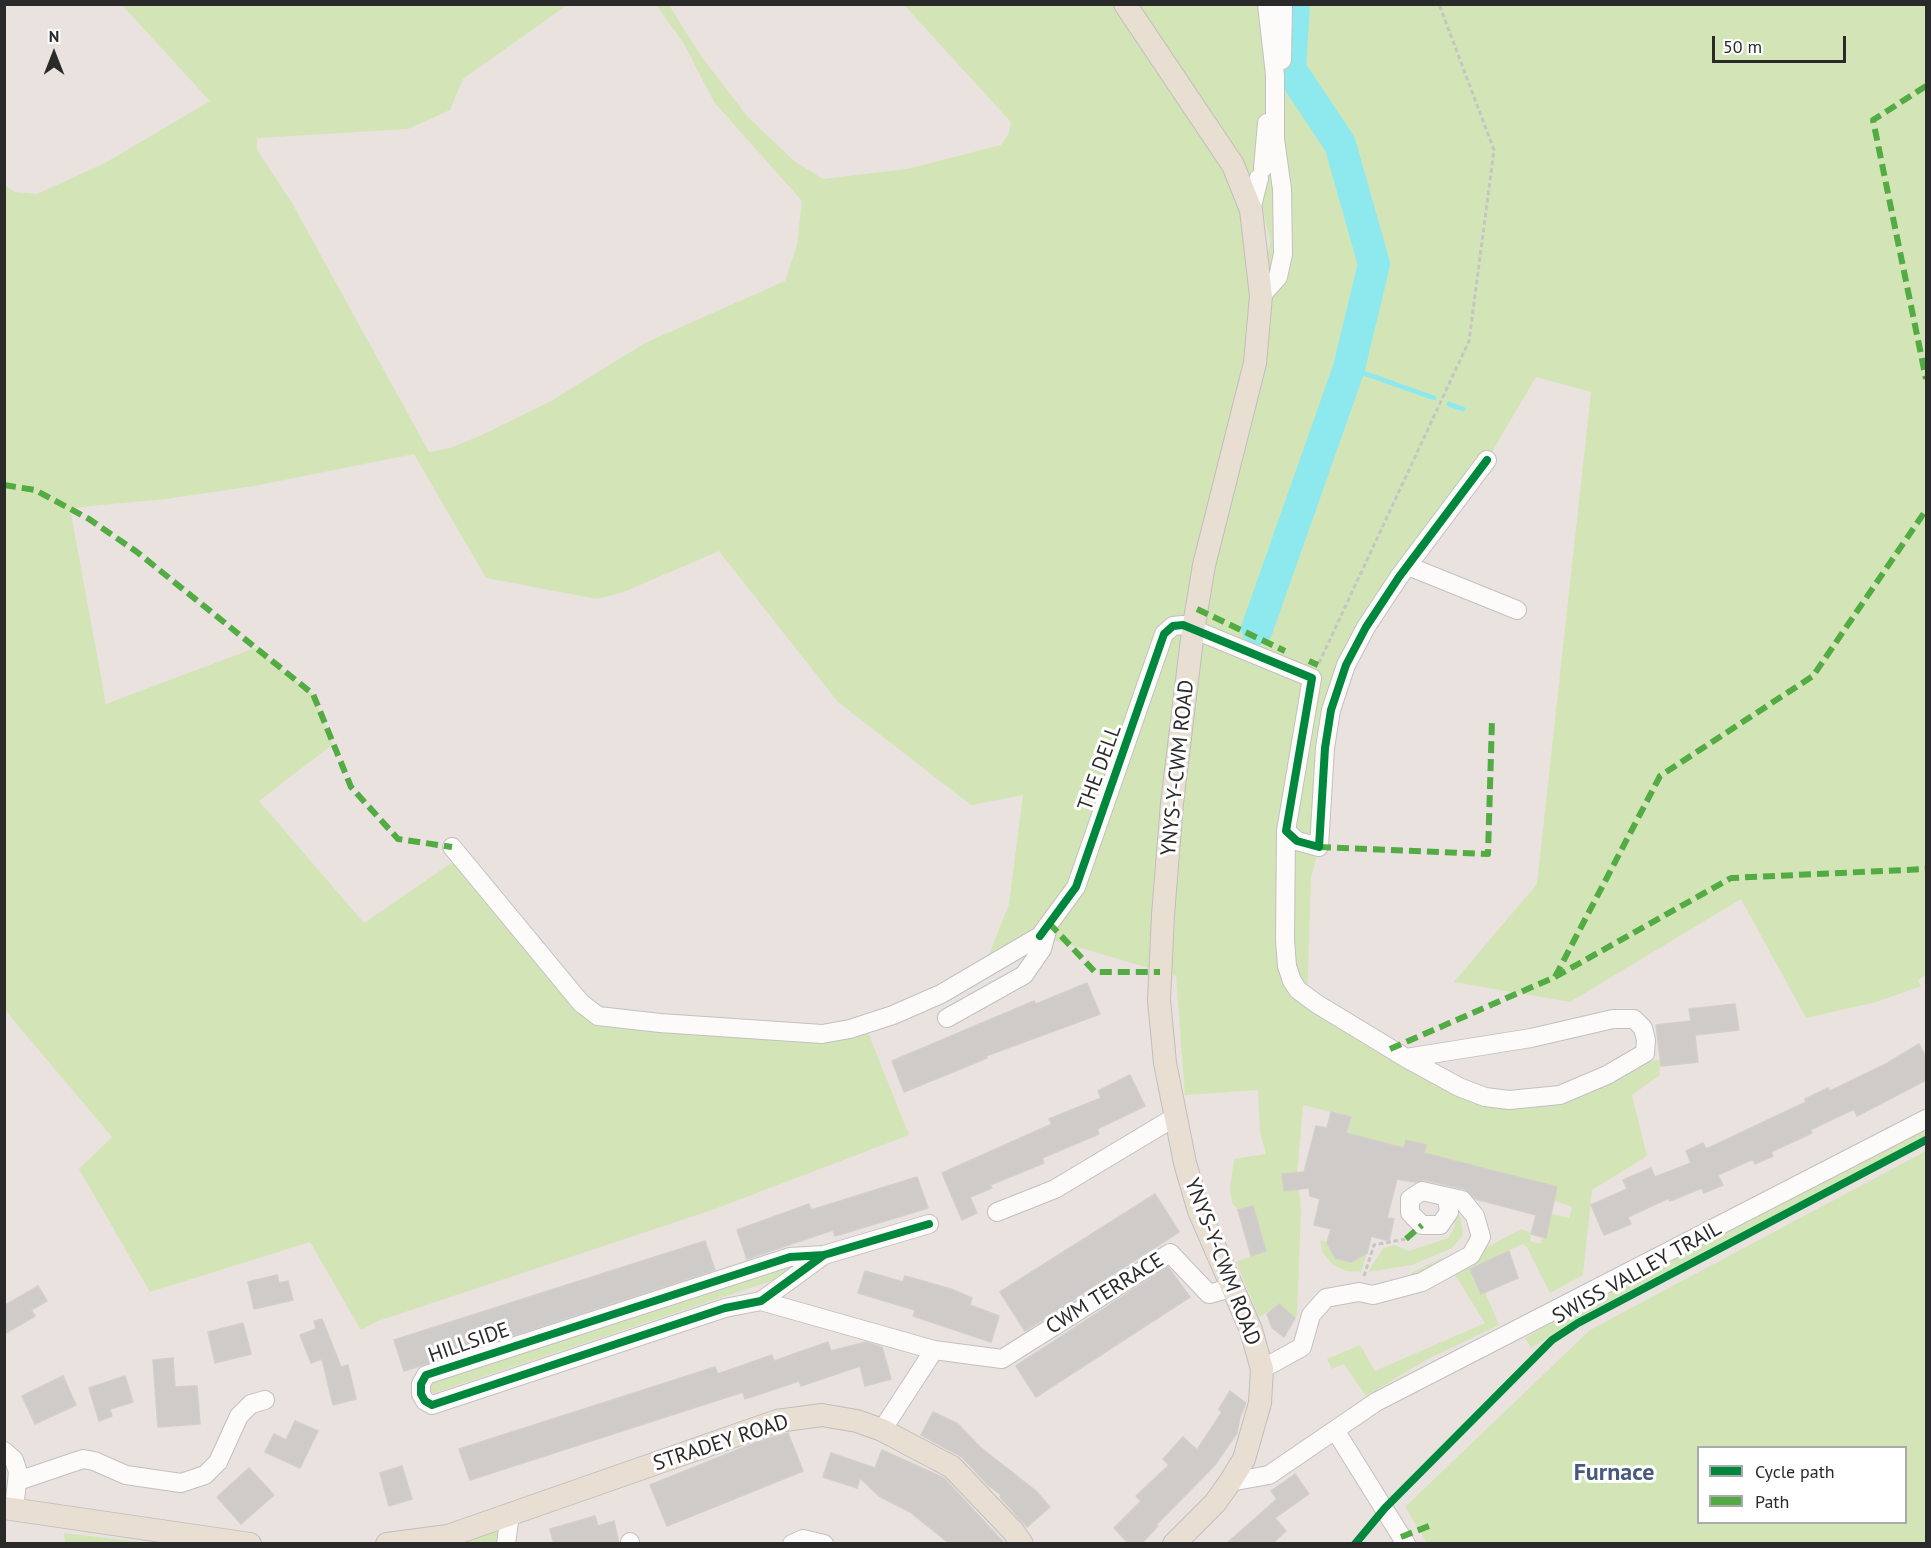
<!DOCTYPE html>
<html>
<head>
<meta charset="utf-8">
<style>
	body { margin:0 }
	#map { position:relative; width:1931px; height:1548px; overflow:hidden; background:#e9e2df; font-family:"PT Sans",sans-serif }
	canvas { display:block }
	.frame { position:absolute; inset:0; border:6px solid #2a2a2a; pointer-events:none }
	.legend { position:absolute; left:1697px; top:1446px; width:210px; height:78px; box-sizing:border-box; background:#fff; border:2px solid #aaa; margin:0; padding:8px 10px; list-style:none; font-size:18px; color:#2a2a2a }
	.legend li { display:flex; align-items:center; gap:12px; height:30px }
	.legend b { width:30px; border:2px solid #aaa }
	.north { position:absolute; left:24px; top:24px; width:60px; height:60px; -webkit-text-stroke:4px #fff; paint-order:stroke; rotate:0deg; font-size:16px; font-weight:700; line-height:24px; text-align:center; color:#2a2a2a }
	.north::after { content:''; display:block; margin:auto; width:21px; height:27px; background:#2a2a2a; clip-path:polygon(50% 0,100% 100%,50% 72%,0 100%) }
	.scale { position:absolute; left:1712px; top:36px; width:134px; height:27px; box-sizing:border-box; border:3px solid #2a2a2a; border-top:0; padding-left:8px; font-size:18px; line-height:21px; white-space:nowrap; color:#2a2a2a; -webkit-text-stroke:4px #fff; paint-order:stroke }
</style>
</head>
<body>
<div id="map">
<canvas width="1931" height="1548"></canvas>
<div class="frame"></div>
<ul class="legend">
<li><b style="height:8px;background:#00873e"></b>Cycle path</li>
<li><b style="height:8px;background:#53ab44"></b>Path</li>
</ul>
<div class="north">N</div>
<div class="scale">50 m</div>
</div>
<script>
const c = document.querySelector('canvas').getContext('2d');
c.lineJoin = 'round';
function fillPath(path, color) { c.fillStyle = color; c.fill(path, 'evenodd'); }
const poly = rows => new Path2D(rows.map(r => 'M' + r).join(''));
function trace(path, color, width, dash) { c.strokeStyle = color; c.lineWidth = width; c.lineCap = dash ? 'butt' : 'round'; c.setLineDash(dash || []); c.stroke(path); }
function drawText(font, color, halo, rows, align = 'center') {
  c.font = font + ' "PT Sans",sans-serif'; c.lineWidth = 6; c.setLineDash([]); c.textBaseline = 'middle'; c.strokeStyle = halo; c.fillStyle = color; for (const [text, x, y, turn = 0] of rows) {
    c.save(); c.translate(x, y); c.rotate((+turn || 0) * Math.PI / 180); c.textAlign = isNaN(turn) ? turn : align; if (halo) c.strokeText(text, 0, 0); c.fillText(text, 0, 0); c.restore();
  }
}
fillPath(poly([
	[122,5,567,5,463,79,450,110,408,129,257,138,257,150,292,203,429,452,450,448,482,435,551,401,645,343,785,281,797,245,802,201,714,102,683,42,656,5,669,5,701,56,747,116,794,161,823,179,907,169,1001,145,1009,133,1011,122,904,5,1125,5,1233,165,1262,292,1270,241,1262,206,1248,171,1140,5,1926,5,1926,975,1918,980,1921,986,1876,1002,1806,1018,1741,899,1570,1002,1454,982,1537,884,1591,392,1536,377,1487,460,1339,685,1319,847,1311,878,1307,1001,1404,1059,1509,1101,1636,1062,1660,1060,1660,1075,1632,1095,1647,1156,1592,1190,1583,1275,1550,1293,1527,1247,1523,1244,1470,1268,1481,1294,1485,1292,1499,1325,1428,1359,1366,1396,1344,1364,1332,1369,1327,1359,1360,1345,1375,1371,1485,1323,1450,1267,1416,1284,1411,1273,1442,1258,1451,1267,1521,1229,1531,1233,1530,1241,1541,1244,1542,1237,1546,1237,1552,1214,1569,1218,1572,1207,1424,1153,1426,1145,1406,1140,1404,1148,1346,1133,1350,1117,1303,1105,1297,1173,1284,1191,1299,1189,1301,1212,1297,1315,1295,1318,1279,1305,1259,1317,1236,1262,1265,1251,1253,1206,1238,1210,1232,1203,1230,1188,1234,1159,1266,1154,1260,1132,1258,1090,1185,1095,1176,976,1040,936,983,970,1009,904,1023,795,971,805,838,702,719,551,621,593,597,599,486,578,414,454,254,486,166,499,70,508,106,704,255,648,313,694,333,744,259,801,364,923,460,857,598,1016,821,1034,865,1025,909,1135,712,1210,378,1321,361,1330,310,1242,150,1292,79,1169,112,1137,5,1010,4,185,15,192,37,194,105,163,210,101],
	[1926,1129,1926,1136,1587,1313,1531,1348,1525,1338,1611,1289],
	[1926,1151,1926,1543,1427,1543,1405,1507,1590,1330],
	[1698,1448,1906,1448,1906,1522,1698,1522],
	[1451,1204,1460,1216,1463,1235,1452,1248,1412,1265,1368,1272,1383,1248,1394,1245,1409,1251,1448,1238,1455,1226],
	[1320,1240,1327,1242,1335,1258,1351,1262,1367,1253,1361,1272,1346,1271,1333,1265,1323,1253],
	[797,1261,795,1269,771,1281,434,1393,430,1391,428,1384,431,1381],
	[499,1525,497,1543,448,1544],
	[64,1533,149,1543,65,1543]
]), '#d3e5b6');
trace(poly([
	[1289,68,1290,69],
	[1349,368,1434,398],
	[1449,404,1463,409]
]), '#8ee9ef', 5);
trace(poly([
	[1257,629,1349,368,1374,264,1340,144,1290,69,1294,4]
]), '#8ee9ef', 32);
const building = poly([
	[1087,983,1100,1014,986,1056,987,1058,904,1092,892,1061,1034,1001,1036,1004,1087,983],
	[1735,1004,1739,1030,1695,1035,1698,1062,1661,1066,1656,1025,1691,1021,1689,1009,1735,1004],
	[1919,1044,1926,1057,1926,1080,1857,1116,1854,1109,1810,1130,1812,1133,1771,1152,1773,1156,1755,1164,1753,1159,1718,1175,1723,1185,1704,1193,1702,1188,1670,1201,1669,1198,1628,1217,1631,1224,1604,1235,1591,1205,1627,1189,1623,1180,1651,1168,1655,1177,1691,1163,1686,1151,1703,1143,1706,1149,1717,1144,1806,1102,1805,1099,1828,1088,1830,1091,1886,1064,1919,1044],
	[1130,1075,1145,1106,1097,1129,1099,1134,1042,1158,1044,1163,990,1185,992,1188,970,1197,977,1213,962,1220,942,1173,1052,1124,1049,1119,1101,1098,1098,1091,1130,1075],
	[1331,1112,1351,1117,1346,1133,1404,1148,1406,1140,1426,1145,1424,1153,1557,1187,1546,1238,1531,1234,1536,1215,1476,1199,1464,1189,1424,1180,1415,1182,1397,1179,1387,1218,1394,1219,1389,1241,1371,1236,1367,1253,1351,1262,1335,1258,1327,1243,1331,1229,1314,1225,1320,1199,1310,1196,1309,1188,1284,1191,1282,1174,1304,1172,1316,1126,1327,1128,1331,1112],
	[917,1177,928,1208,835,1236,833,1230,747,1259,737,1230,809,1204,811,1210,917,1177],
	[1155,1194,1179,1232,1025,1331,1000,1292,1155,1194],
	[1253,1206,1266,1251,1251,1256,1238,1210,1253,1206],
	[705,1241,715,1270,404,1371,394,1340,705,1241],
	[1509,1251,1518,1278,1481,1294,1470,1269,1509,1251],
	[1168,1267,1190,1297,1036,1397,1016,1366,1168,1267],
	[865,1271,903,1282,905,1276,951,1289,972,1298,970,1305,999,1316,991,1342,913,1316,915,1310,858,1293,865,1271],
	[277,1275,279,1283,288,1281,293,1300,254,1309,248,1282,277,1275],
	[38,1286,47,1301,31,1310,35,1316,4,1334,4,1306,38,1286],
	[1279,1304,1295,1318,1284,1337,1272,1328,1267,1314,1279,1304],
	[322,1319,341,1367,348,1365,356,1399,333,1405,322,1359,311,1363,300,1335,316,1329,314,1321,322,1319],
	[243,1323,251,1354,215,1363,208,1332,243,1323],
	[828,1342,831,1351,866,1342,882,1347,891,1379,865,1386,860,1366,801,1386,799,1381,745,1399,743,1392,470,1480,459,1449,715,1367,718,1374,772,1355,774,1361,828,1342],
	[173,1358,175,1387,197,1386,200,1424,158,1427,153,1360,173,1358],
	[63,1376,76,1405,35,1424,22,1396,63,1376],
	[125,1376,133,1402,110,1409,112,1416,99,1421,89,1388,125,1376],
	[1230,1391,1246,1403,1240,1417,1237,1433,1215,1465,1156,1525,1158,1526,1141,1544,1129,1544,1114,1528,1141,1501,1136,1496,1169,1465,1163,1459,1183,1437,1197,1450,1222,1412,1219,1409,1230,1391],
	[933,1412,958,1424,980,1447,1036,1491,1050,1507,1027,1527,1000,1497,1001,1495,988,1485,962,1457,921,1435,933,1412],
	[295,1421,318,1431,300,1468,265,1452,274,1434,286,1440,295,1421],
	[788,1433,803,1471,667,1526,650,1485,757,1442,788,1433],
	[882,1450,944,1478,1005,1544,950,1544,910,1512,879,1496,860,1478,857,1488,823,1477,831,1453,875,1468,882,1450],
	[402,1466,412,1499,389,1506,380,1473,402,1466],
	[249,1468,274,1495,241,1524,217,1497,249,1468],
	[1295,1474,1309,1494,1275,1518,1286,1531,1272,1544,1226,1544,1277,1499,1271,1491,1295,1474],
	[595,1516,598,1526,614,1521,619,1544,554,1544,550,1529,595,1516]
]);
fillPath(building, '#cfcbc8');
trace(building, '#d4cecb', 1.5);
const minor = poly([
	[1282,60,1283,4],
	[1263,168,1267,123],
	[1251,210,1259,178],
	[1261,296,1278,277,1283,254,1282,189,1275,139,1275,75,1267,4],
	[1408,566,1517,610],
	[1286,831,1285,940,1287,966,1292,981,1298,990,1317,1004,1406,1058,1459,1087,1485,1097,1509,1100,1560,1095,1607,1075,1645,1053,1646,1040,1643,1028,1634,1019,1613,1019,1531,1038,1406,1058],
	[452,847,581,1003,598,1016,660,1023,822,1034,850,1029,893,1015,941,994,1040,936,1076,887,1164,634,1173,626,1183,625,1312,678,1286,831,1297,841,1319,847,1325,748,1331,710,1346,665,1366,627,1399,577,1487,460],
	[947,1018,1024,975,1042,949,1048,927],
	[997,1212,1055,1189,1175,1117],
	[824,1255,761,1301,725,1308,432,1405,425,1401,421,1394,421,1384,426,1375,790,1257,824,1255,929,1224],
	[761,1301,934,1350,1002,1359,1170,1253,1209,1294,1234,1287],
	[1262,1369,1302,1347,1311,1315,1326,1298,1359,1292,1373,1295,1422,1282,1471,1255,1481,1237,1475,1216,1462,1200,1422,1191,1410,1199,1410,1213,1422,1225,1440,1225,1449,1212,1447,1197],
	[882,1430,934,1350],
	[1335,1430,1406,1544],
	[4,1451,14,1460,18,1472,14,1510],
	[18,1481,83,1459,94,1461,126,1475,181,1483,205,1475,218,1462,239,1416,251,1404,265,1400],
	[1230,1482,1269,1475,1376,1402,1926,1119],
	[630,1542,630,1544],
	[506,1544,510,1514],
	[792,1544,803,1539,824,1544]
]);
const major = poly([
	[1125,4,1233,165,1251,210,1261,296,1255,363,1204,565,1193,631,1172,803,1163,915,1159,1000,1165,1063,1185,1163,1199,1211,1251,1330,1262,1369,1260,1403,1244,1459,1230,1482,1215,1503,1174,1544],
	[4,1508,250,1544],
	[387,1544,448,1536,777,1421,822,1415,857,1421,882,1430,952,1467,1013,1531,1022,1544]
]);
trace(minor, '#c2c0c1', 20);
trace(major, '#c0bebd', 24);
trace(poly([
	[1319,663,1469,341,1494,150,1439,4],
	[1364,1276,1374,1245,1406,1239]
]), '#c6c5c5', 3, [4.5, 3]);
trace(minor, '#fcfbfa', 18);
trace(major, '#e8ded2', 22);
trace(poly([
	[1926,86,1873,120,1926,379],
	[4,485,35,490,89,519,137,552,313,694,351,787,398,839,452,847],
	[1197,609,1285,651],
	[1309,661,1318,665],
	[1319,847,1488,854,1492,720],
	[1049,923,1095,972,1160,972],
	[1555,977,1660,776,1813,676,1926,510],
	[1390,1049,1555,977,1731,878,1926,869],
	[1406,1239,1422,1225],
	[1401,1537,1434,1524]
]), '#53ab44', 6, [12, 6]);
trace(poly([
	[1040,936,1076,887,1164,634,1173,626,1183,625,1312,678,1286,831,1297,841,1319,847,1325,748,1331,710,1346,665,1366,627,1399,577,1487,460],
	[824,1255,761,1301,725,1308,432,1405,425,1401,421,1394,421,1384,426,1375,790,1257,824,1255,929,1224],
	[1355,1544,1385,1508,1552,1340,1578,1323,1926,1140]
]), '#00873e', 8);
drawText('21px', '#2a2a2a', '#fff', [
	["THE DELL",1100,768,-70],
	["YNYS-Y-CWM ROAD",1178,768,-84],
	["YNYS-Y-CWM ROAD",1222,1262,69],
	["SWISS VALLEY TRAIL",1637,1273,-29],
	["CWM TERRACE",1105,1294,-32],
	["HILLSIDE",469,1343,-19],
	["STRADEY ROAD",721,1443,-18]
]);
drawText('bold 24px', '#475c7d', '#fff', [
	["Furnace",1614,1473]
]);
</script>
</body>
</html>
